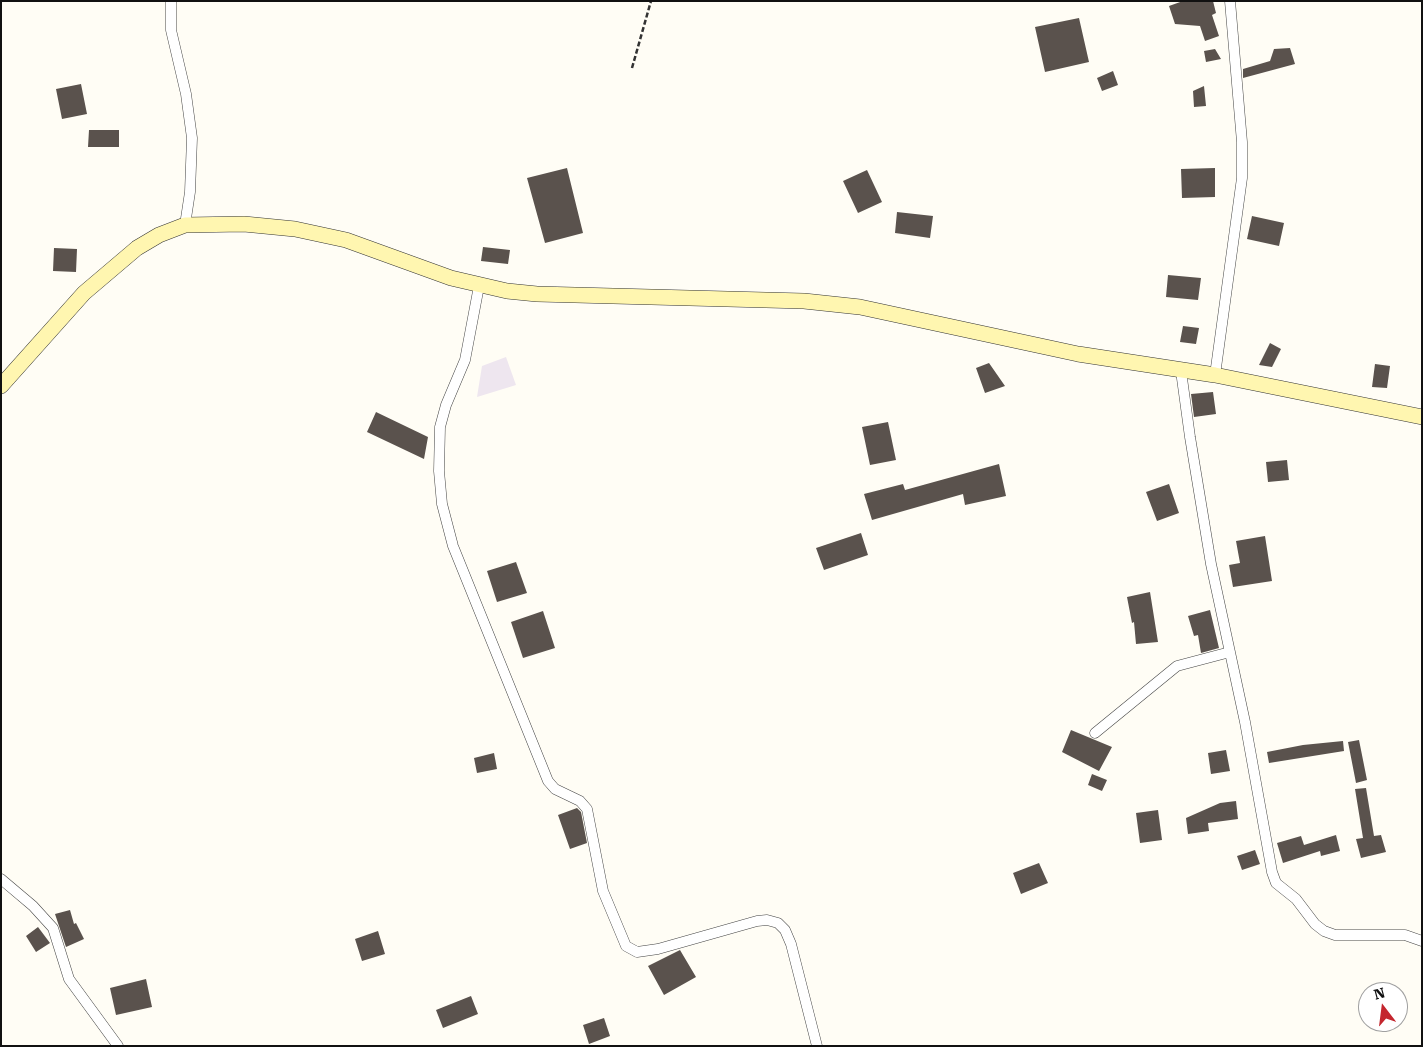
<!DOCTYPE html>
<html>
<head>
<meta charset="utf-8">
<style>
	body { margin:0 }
	#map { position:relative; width:1423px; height:1047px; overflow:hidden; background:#fffdf5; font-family:"Roboto Serif",serif }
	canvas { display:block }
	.frame { position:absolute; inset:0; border:2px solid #111; pointer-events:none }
	.north { position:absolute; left:1358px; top:982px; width:50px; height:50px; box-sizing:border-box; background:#fff; border:1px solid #a0a0a0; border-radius:50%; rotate:345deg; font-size:14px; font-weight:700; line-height:20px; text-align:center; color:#111 }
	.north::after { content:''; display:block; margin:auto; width:18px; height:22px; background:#c4262e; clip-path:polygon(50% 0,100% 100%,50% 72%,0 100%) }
</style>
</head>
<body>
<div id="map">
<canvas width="1423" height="1047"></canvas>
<div class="frame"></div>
<div class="north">N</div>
</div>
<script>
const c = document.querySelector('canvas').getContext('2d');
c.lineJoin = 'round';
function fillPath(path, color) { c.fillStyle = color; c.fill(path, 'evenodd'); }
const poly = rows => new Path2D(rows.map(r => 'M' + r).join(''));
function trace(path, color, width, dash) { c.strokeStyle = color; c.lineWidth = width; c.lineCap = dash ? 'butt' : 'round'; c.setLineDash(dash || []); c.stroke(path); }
fillPath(poly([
	[506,357,516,385,477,397,482,366]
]), '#eee6ef');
fillPath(poly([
	[1183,1,1213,1,1216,13,1212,15,1219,36,1205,41,1200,26,1175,24,1169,6],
	[1079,18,1089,62,1045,72,1035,27],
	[1290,48,1295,64,1243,78,1243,69,1270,61,1274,49],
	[1215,49,1221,59,1206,62,1204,51],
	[1113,71,1118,85,1102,91,1097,78],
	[81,84,87,114,62,119,56,89],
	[1204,86,1206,106,1194,107,1193,91],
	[89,130,119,130,119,147,88,147],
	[567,168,583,233,545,243,527,178],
	[1215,168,1215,197,1182,198,1181,169],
	[867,170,882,202,858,213,843,181],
	[897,212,933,216,930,238,895,233],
	[1252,216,1284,223,1279,246,1247,239],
	[483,247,510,250,508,264,481,261],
	[54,248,77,249,76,272,53,271],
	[1168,275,1201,278,1198,300,1166,297],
	[1183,326,1199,328,1196,344,1180,342],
	[1270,343,1281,349,1272,367,1259,365],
	[989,363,1005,386,985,393,976,368],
	[1375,364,1390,366,1387,388,1372,387],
	[1213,392,1216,414,1194,417,1191,394],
	[376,412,428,437,424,459,367,432],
	[888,422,896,460,870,465,862,427],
	[1287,460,1289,480,1268,482,1266,462],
	[999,464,1006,496,965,505,963,494,872,520,864,494,903,484,905,490],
	[1169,484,1179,513,1157,521,1146,492],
	[861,533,868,555,824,570,816,548],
	[1265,536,1272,581,1233,587,1229,565,1240,563,1236,541],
	[516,562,527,593,497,602,487,571],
	[1150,592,1158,642,1136,644,1134,622,1132,623,1127,597],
	[1210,610,1219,648,1201,653,1198,635,1194,636,1188,616],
	[543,611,555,648,523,658,511,622],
	[1071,730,1112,747,1099,771,1062,752],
	[1359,740,1367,780,1356,783,1348,742],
	[1343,741,1344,751,1269,763,1267,752,1303,745],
	[1226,750,1230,771,1211,774,1208,753],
	[494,753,497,769,477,773,474,758],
	[1092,774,1107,780,1102,791,1088,785],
	[1366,788,1374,836,1381,835,1386,852,1361,858,1356,839,1363,838,1355,789],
	[1236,801,1238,819,1208,823,1209,831,1188,834,1186,818,1220,803],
	[577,808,581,812,587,843,570,849,558,815],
	[1158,810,1162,840,1140,843,1136,813],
	[1336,835,1340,851,1321,856,1320,851,1283,863,1277,843,1301,836,1304,845],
	[1255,850,1260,864,1242,870,1237,856],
	[1039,863,1048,883,1021,894,1013,873],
	[70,910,74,924,76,923,84,939,66,947,55,914],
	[38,927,50,943,36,952,26,936],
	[378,931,385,954,362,961,355,939],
	[680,950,696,977,664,995,648,966],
	[146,979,152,1007,116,1015,110,988],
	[471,996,478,1014,443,1028,436,1010],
	[604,1018,610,1036,589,1044,583,1025]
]), '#5a524d');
const street = poly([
	[171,1,171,30,186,94,192,138,190,192,185,225],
	[479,286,465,360,446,405,440,427,439,471,442,504,453,546,548,781,555,789,580,801,587,809,603,891,626,946,637,952,658,949,757,921,767,920,778,923,785,930,791,944,817,1046],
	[1181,371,1190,437,1211,564,1245,722,1272,872,1276,883,1296,899,1315,924,1324,931,1335,935,1405,935,1422,941],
	[1215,375,1242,178,1242,142,1230,1],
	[1095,733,1177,666,1230,652],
	[1,879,33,906,53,928,69,979,118,1046]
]);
const secondary = poly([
	[1,386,84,293,137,248,159,235,185,225,244,224,295,229,346,240,451,278,507,291,537,294,804,301,860,307,1078,354,1215,375,1422,417]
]);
trace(street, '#444', 11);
trace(secondary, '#333', 16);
trace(poly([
	[632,68,651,1]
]), '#333', 2.5, [5, 2.5]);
trace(street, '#fff', 10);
trace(secondary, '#fff6b0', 15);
</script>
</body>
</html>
